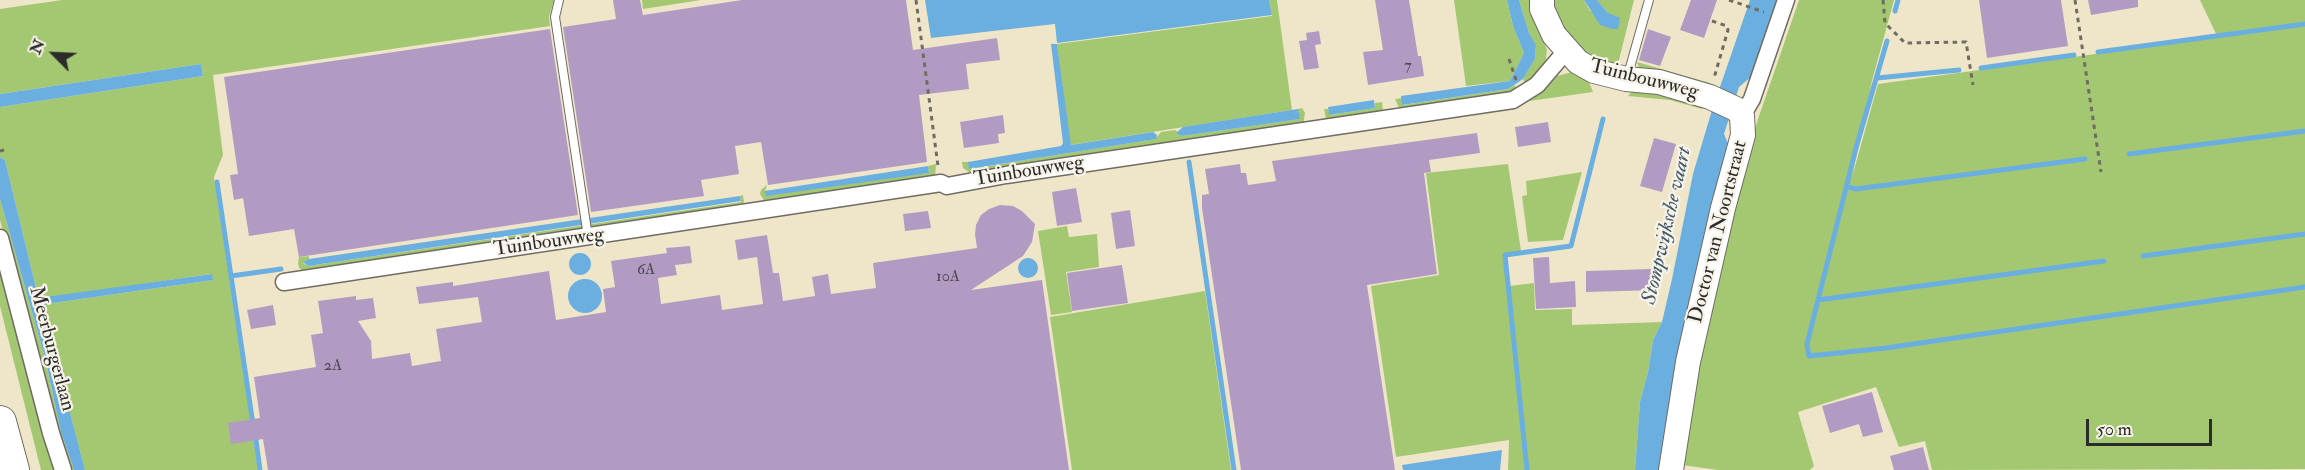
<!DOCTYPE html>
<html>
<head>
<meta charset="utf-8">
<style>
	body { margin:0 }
	#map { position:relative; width:2305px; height:470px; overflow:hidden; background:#efe6ca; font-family:"IM FELL Double Pica",serif }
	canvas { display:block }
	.north { position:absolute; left:24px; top:24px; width:60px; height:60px; -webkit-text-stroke:4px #f7f3e8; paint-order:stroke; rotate:294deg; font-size:16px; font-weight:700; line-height:24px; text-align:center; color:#2b2b2b }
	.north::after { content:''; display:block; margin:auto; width:21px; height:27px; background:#2b2b2b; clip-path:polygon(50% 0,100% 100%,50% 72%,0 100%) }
	.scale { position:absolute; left:2086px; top:419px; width:126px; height:27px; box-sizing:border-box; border:3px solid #2b2b2b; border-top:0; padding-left:8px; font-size:18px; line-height:21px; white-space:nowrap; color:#2b2b2b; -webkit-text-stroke:4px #f7f3e8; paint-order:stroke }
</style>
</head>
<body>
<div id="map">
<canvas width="2305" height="470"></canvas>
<div class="north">N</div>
<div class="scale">50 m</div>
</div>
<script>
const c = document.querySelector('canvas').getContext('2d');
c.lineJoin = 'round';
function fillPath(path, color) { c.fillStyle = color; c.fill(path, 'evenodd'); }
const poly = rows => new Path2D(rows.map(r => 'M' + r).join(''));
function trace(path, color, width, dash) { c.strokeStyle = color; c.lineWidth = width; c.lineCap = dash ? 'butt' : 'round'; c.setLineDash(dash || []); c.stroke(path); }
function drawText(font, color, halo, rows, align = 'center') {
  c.font = font + ' "IM FELL Double Pica",serif'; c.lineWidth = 4.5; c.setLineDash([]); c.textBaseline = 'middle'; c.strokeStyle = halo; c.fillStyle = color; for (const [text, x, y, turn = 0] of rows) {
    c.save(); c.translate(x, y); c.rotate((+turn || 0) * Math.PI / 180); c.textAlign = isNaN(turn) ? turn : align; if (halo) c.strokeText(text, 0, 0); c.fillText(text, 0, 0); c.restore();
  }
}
fillPath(poly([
	[62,0,554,0,549,17,550,26,213,75,223,155,214,177,258,470,85,470,56,359,51,356,48,348,51,340,43,310,46,304,213,280,211,274,45,298,37,292,5,160,0,157,0,107,203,76,201,64,0,94,0,9],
	[642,0,701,0,643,9],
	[1269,0,1277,0,1292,110,1070,145,1057,44,1272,16],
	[1454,0,1507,0,1513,26,1524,53,1510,81,1466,86],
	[1519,0,1530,0,1531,9,1547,50,1545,67,1526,86,1523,79,1535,59,1536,46,1529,33],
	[1552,0,1584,0,1590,11,1608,13,1597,0,1634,0,1617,68,1584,51,1560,23],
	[1799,0,1894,0,1872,81,1852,177,1878,84,2305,25,2305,469,1932,470,1925,441,1899,447,1876,387,1798,412,1814,466,1810,470,1718,470,1682,465,1717,256,1758,119],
	[2200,0,2305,0,2305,22,2216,34],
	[1637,62,1710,83,1709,87,1641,73],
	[1572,72,1588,80,1593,92,1522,102,1557,76],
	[1515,85,1517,91,1511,94,1400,110,1395,99,1402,98,1403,105,1508,89],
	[1633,90,1652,90,1704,103,1702,109,1670,100,1628,96],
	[1382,102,1383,110,1381,114,1332,120,1326,119,1324,109,1328,109,1330,115,1375,108,1375,103],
	[1302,108,1305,113,1303,125,972,174,963,168,962,162,968,162,970,169,1155,139,1161,132,1175,130,1182,136,1299,119,1298,109],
	[936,164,935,179,765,202,760,194,761,190,767,185,765,191,929,173,928,166],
	[1508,164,1521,251,1505,255,1509,286,1534,283,1535,310,1572,309,1572,325,1662,322,1653,340,1648,372,1640,402,1635,470,1508,470,1509,440,1396,457,1371,286,1439,275,1426,173],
	[1582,172,1563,240,1528,242,1522,196,1527,195,1526,181],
	[743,195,744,202,738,210,307,272,300,269,298,264,299,257,309,256,309,259,303,263,308,266,741,202,740,196],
	[0,199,45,358,61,432,74,470,68,470,38,364,40,352,33,347,0,220],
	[1067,226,1069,237,1097,234,1099,267,1066,272,1072,312,1051,315,1038,231],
	[0,251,60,470,41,470,0,306],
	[1205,291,1231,470,1072,470,1050,317]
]), '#a4c871');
fillPath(poly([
	[925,0,1269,0,1272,15,1057,43,1055,24,931,38],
	[1507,0,1519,0,1529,33,1536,45,1535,59,1523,79,1508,89,1402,105,1401,96,1510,81,1524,53,1513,26],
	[1584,0,1597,0,1608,13,1620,18,1618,29,1612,29,1600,25],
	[1750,0,1778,0,1751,77,1739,87,1724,134,1730,148,1661,470,1635,470,1640,402,1648,372,1653,340,1662,322,1672,279,1693,174,1712,110],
	[1051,44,1057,44,1071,145,1153,132,1157,135,1156,139,969,169,968,162,1061,146,1063,143],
	[201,64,203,76,0,107,0,94],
	[1374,100,1375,108,1329,115,1328,107],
	[1298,109,1300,119,1182,136,1176,133,1183,127],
	[0,157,5,160,37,292,45,297,212,274,213,280,46,304,43,311,51,340,48,348,51,356,56,359,85,470,74,470,61,432,45,358,0,199],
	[928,166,929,173,766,196,765,191],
	[740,196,741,201,308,266,303,262,309,259],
	'569 264a11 11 0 1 1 22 0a11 11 0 1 1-22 0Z',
	'1018 268a10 10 0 1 1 20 0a10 10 0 1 1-20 0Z',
	'568 296a17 17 0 1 1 34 0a17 17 0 1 1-34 0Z',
	[1502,450,1500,470,1403,470,1402,465]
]), '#6aafe0');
trace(poly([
	[1895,11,1898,0],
	[1887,41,1856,148,1807,344,1809,356,1886,348,2305,287],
	[2098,52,2305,24],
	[1981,68,2074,55],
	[1877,78,1959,70],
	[2129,154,2305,131],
	[1189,162,1234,470],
	[217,182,231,276],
	[1848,187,1856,189,2085,159],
	[2143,256,2305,234],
	[1818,300,2104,261],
	[253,424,231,276,281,269],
	[255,433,260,470],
	[1527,470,1505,255,1571,246,1603,119]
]), '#6aafe0', 5);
fillPath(poly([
	[613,0,640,0,643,15,742,0,906,0,913,50,997,38,1000,60,966,64,969,89,919,95,927,162,768,185,761,142,735,146,739,174,701,180,704,196,591,212,563,27,616,19],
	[1375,0,1409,0,1418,56,1421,56,1424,76,1368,85,1363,52,1383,50],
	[1691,0,1717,0,1704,38,1680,30],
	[1979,0,2061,0,2068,46,1987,58],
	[2088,0,2138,0,2138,7,2091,15],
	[550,29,578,215,299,257,294,229,249,236,243,198,234,200,230,175,238,174,224,77],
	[1648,29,1671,37,1660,66,1639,60],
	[1319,31,1321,44,1315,45,1319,68,1304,70,1299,41,1307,40,1306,33],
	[1003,115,1005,133,998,134,999,143,964,148,960,122],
	[1548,122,1551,142,1518,147,1515,127],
	[1477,133,1480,153,1429,160,1431,172,1424,173,1437,274,1367,285,1395,470,1241,470,1202,208,1202,195,1209,194,1205,169,1240,164,1241,173,1246,173,1248,185,1276,181,1272,161],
	[1654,138,1676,144,1662,192,1640,186],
	[1076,188,1082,222,1057,226,1052,192],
	[1000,205,1013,206,1022,211,1035,224,1032,242,1023,256,971,290,1042,280,1069,470,268,470,263,439,231,444,228,423,260,418,254,377,316,367,311,335,323,333,318,301,356,296,356,300,373,298,376,318,358,321,371,341,372,359,410,353,412,366,441,361,436,329,482,322,478,297,419,304,416,287,453,282,453,286,549,271,556,320,606,312,603,289,615,287,611,261,667,253,666,248,690,246,692,263,675,265,677,275,658,278,661,304,720,295,722,310,763,304,757,257,738,260,735,240,767,235,773,273,779,273,783,301,815,296,812,277,828,274,831,294,876,288,873,263,977,248,975,234,976,225,981,215,989,209],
	[1130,210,1135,246,1116,249,1111,213],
	[928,211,931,228,905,231,903,214],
	[1549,257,1550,283,1575,281,1576,307,1536,309,1533,258],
	[1122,265,1128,303,1072,311,1067,273],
	[1651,269,1651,277,1657,277,1657,290,1586,292,1586,271],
	[273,305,276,325,251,329,247,310],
	[1872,392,1883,432,1863,437,1859,424,1830,433,1822,406],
	[1923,447,1929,470,1894,470,1890,456]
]), '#b29bc3');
const lane = poly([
	[559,0,555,17,588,237],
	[1627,78,1649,0]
]);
const street = poly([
	[1742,116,1752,99,1786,0],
	[0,238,51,433,63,470],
	[284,282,941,183,947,186,1006,175,1513,100,1537,85,1566,51]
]);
const secondary = poly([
	[1542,0,1542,9,1554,35,1578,62,1594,71,1626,79,1659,82,1710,97,1736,109,1742,116,1743,135,1723,208,1688,362,1671,470]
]);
const highway = poly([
	[0,422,13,470]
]);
trace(lane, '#706c63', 10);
trace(street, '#706c63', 19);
trace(secondary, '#706c63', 26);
trace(highway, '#706c63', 34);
trace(poly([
	[916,0,938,166],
	[1729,0,1764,12],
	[1883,0,1885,23,1905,43,1966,42,1973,85],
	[2075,0,2101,172],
	[1712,21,1727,26,1728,30,1714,78],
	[1509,59,1516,80],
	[0,151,4,150]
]), '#706c63', 3, [4.5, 4.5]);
trace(lane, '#fff', 8);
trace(street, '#fff', 16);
trace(secondary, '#fff', 24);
trace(highway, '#fff', 32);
drawText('16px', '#4d4751', null, [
	["7",1408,67],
	["6A",646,271],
	["10A",948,278],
	["2A",333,367]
]);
drawText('20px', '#2b2b2b', '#f7f3e8', [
	["Tuinbouwweg",1644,80,14],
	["Tuinbouwweg",1029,172,-9],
	["Doctor van Noortstraat",1719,232,-76],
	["Tuinbouwweg",549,243,-8],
	["Meerburgerlaan",51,349,75]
]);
drawText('italic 21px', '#41596a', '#f7f3e8', [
	["Stompwijksche vaart",1668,226,-77]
]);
</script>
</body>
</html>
